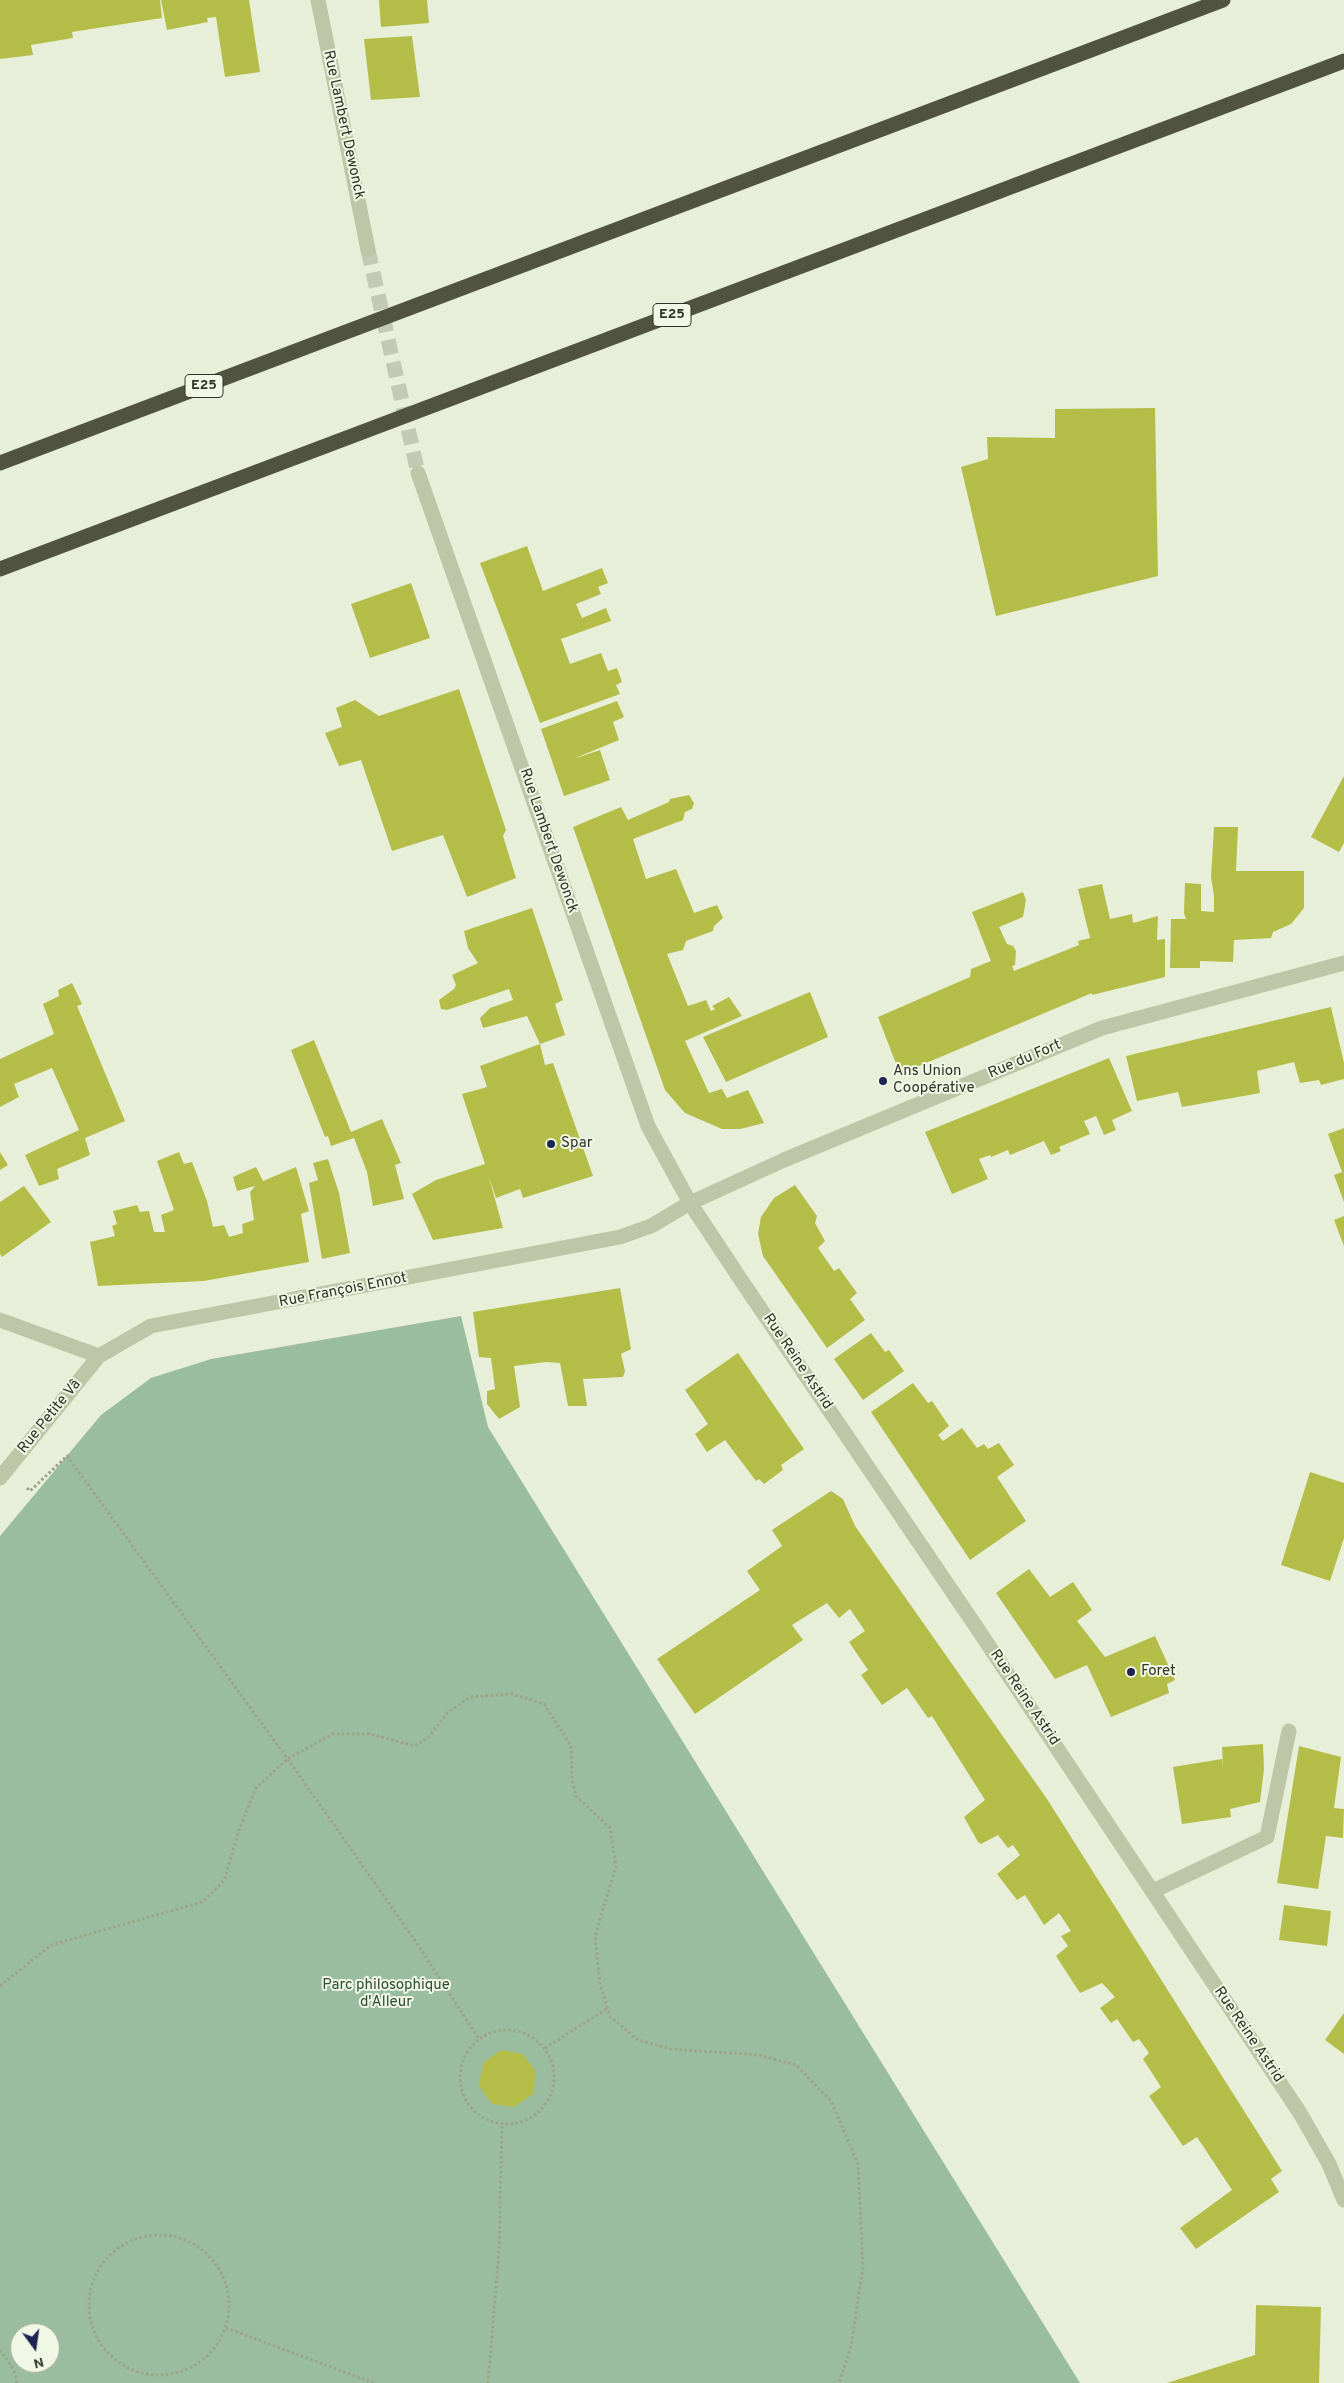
<!DOCTYPE html>
<html>
<head>
<meta charset="utf-8">
<style>
	body { margin:0 }
	#map { position:relative; width:1344px; height:2383px; overflow:hidden; background:#e7efd9; font-family:Overpass,sans-serif }
	canvas { display:block }
	.north { position:absolute; left:10px; top:2323px; width:50px; height:50px; box-sizing:border-box; background:#f0f7e5; border:1px solid #a4a999; border-radius:50%; rotate:166deg; font-size:14px; font-weight:700; line-height:20px; text-align:center; color:#313326 }
	.north::after { content:''; display:block; margin:auto; width:18px; height:22px; background:#1f2551; clip-path:polygon(50% 0,100% 100%,50% 72%,0 100%) }
</style>
</head>
<body>
<div id="map">
<canvas width="1344" height="2383"></canvas>
<div class="north">N</div>
</div>
<script>
const c = document.querySelector('canvas').getContext('2d');
c.lineJoin = 'round';
function fillPath(path, color) { c.fillStyle = color; c.fill(path, 'evenodd'); }
const poly = rows => new Path2D(rows.map(r => 'M' + r).join(''));
function trace(path, color, width, dash) { c.strokeStyle = color; c.lineWidth = width; c.lineCap = dash ? 'butt' : 'round'; c.setLineDash(dash || []); c.stroke(path); }
function drawText(font, color, halo, rows, align = 'center') {
  c.font = font + ' Overpass,sans-serif'; c.lineWidth = 4; c.setLineDash([]); c.textBaseline = 'middle'; c.strokeStyle = halo; c.fillStyle = color; for (const [text, x, y, turn = 0] of rows) {
    c.save(); c.translate(x, y); c.rotate((+turn || 0) * Math.PI / 180); c.textAlign = isNaN(turn) ? turn : align; if (halo) c.strokeText(text, 0, 0); c.fillText(text, 0, 0); c.restore();
  }
}
fillPath(poly([
	[461,1316,488,1427,1080,2383,0,2383,0,1536,101,1415,151,1378,211,1359],
	[20,2333,50,2333,50,2363,20,2363]
]), '#9abda0');
fillPath(poly([
	[0,0,160,0,162,18,72,32,73,38,31,45,33,55,0,59],
	[161,0,249,0,260,72,225,77,216,17,207,18,208,22,167,30],
	[379,0,427,0,429,23,381,27],
	[412,36,420,97,371,100,364,39],
	[1155,408,1158,576,996,616,961,467,988,459,987,437,1055,438,1055,409],
	[527,546,543,591,602,568,608,583,598,587,601,594,576,604,582,618,606,608,611,621,561,639,570,664,601,653,608,671,617,668,622,682,616,685,620,694,540,723,480,563],
	[411,583,430,638,370,658,351,604],
	[459,689,506,830,503,836,516,878,467,897,443,835,392,851,361,760,339,766,325,733,342,727,336,708,355,700,379,716],
	[617,701,624,717,613,722,619,740,573,759,600,750,610,780,564,796,541,729],
	[1344,776,1344,843,1339,852,1311,837],
	[689,795,694,803,692,809,685,812,683,820,633,839,646,879,676,869,694,913,717,905,723,918,714,926,713,931,686,941,683,950,667,954,688,1006,706,1000,711,1011,715,1009,712,1006,729,997,742,1016,685,1041,709,1093,722,1089,727,1098,748,1090,764,1123,740,1129,722,1129,685,1113,665,1090,573,827,621,807,628,820,669,802,670,799],
	[1214,827,1238,827,1236,871,1304,871,1304,908,1291,924,1273,932,1271,938,1234,940,1233,962,1200,961,1200,968,1170,968,1171,919,1186,919,1184,913,1185,883,1201,884,1201,911,1214,912,1214,896,1211,877],
	[1102,884,1110,919,1132,914,1133,923,1158,916,1157,940,1165,939,1165,977,1092,995,1092,993,900,1074,878,1017,970,977,971,969,991,961,972,912,1023,892,1026,900,1023,917,999,927,1007,944,1013,946,1016,951,1015,965,1012,966,1014,971,1079,945,1078,941,1090,938,1078,889],
	[532,908,563,1000,555,1004,565,1035,540,1044,545,1065,553,1063,593,1176,523,1198,520,1189,496,1198,488,1174,503,1228,433,1240,412,1194,436,1180,485,1164,462,1094,487,1087,480,1066,540,1044,527,1016,483,1028,480,1018,490,1008,513,1000,509,989,447,1010,441,1009,439,1000,454,989,456,985,452,975,478,963,468,948,464,931],
	[72,983,82,1004,77,1006,125,1121,85,1138,90,1155,57,1169,59,1179,39,1186,25,1155,79,1130,52,1068,14,1084,19,1097,0,1107,0,1059,54,1034,43,1004,59,996,58,990],
	[810,992,828,1037,726,1082,703,1037],
	[1331,1007,1344,1063,1344,1079,1321,1085,1319,1080,1300,1083,1294,1062,1257,1071,1260,1093,1182,1107,1178,1092,1137,1101,1126,1056],
	[314,1040,351,1132,382,1119,401,1163,395,1165,404,1199,373,1206,367,1172,354,1138,331,1146,328,1136,325,1137,291,1050],
	[1109,1058,1132,1111,1112,1120,1116,1130,1104,1135,1096,1116,1084,1121,1090,1134,1059,1147,1061,1151,1051,1155,1044,1141,1010,1155,1008,1150,991,1157,990,1155,979,1159,988,1179,952,1194,925,1132],
	[1344,1128,1344,1202,1334,1175,1342,1172,1328,1134],
	[0,1152,8,1165,0,1170],
	[179,1152,184,1164,192,1162,207,1201,213,1227,224,1225,229,1237,243,1233,242,1224,254,1220,250,1192,255,1186,237,1191,233,1177,256,1167,263,1181,296,1167,309,1211,301,1214,309,1262,204,1281,98,1286,90,1242,115,1236,112,1226,117,1224,113,1211,137,1205,140,1212,149,1211,154,1232,165,1232,161,1215,174,1210,157,1161],
	[328,1159,339,1193,350,1253,322,1259,309,1183,318,1180,313,1163],
	[795,1185,817,1216,815,1223,825,1241,818,1248,834,1271,839,1268,857,1293,850,1299,865,1320,827,1348,763,1256,758,1234,761,1217,774,1198],
	[24,1186,51,1222,2,1257,0,1254,0,1202],
	[1344,1216,1344,1246,1334,1220],
	[620,1288,631,1349,621,1354,625,1371,623,1377,583,1379,587,1406,568,1406,560,1363,546,1362,514,1366,520,1407,499,1419,487,1404,487,1391,495,1389,491,1358,479,1357,473,1312],
	[871,1333,885,1352,889,1350,904,1371,863,1400,834,1359],
	[738,1353,804,1449,781,1465,783,1470,764,1484,759,1479,756,1481,725,1440,707,1452,695,1434,708,1424,685,1390],
	[913,1383,928,1403,932,1401,949,1426,938,1435,943,1441,962,1428,977,1448,984,1444,988,1449,999,1443,1014,1465,997,1477,1026,1521,970,1560,871,1412],
	[1310,1472,1344,1483,1344,1538,1330,1581,1281,1565],
	[831,1491,843,1499,855,1526,1047,1799,1282,2171,1271,2179,1279,2192,1196,2249,1180,2228,1232,2190,1197,2137,1183,2146,1149,2096,1161,2087,1143,2059,1149,2053,1139,2039,1133,2042,1117,2019,1111,2023,1100,2008,1115,1997,1102,1983,1080,1993,1056,1956,1068,1946,1061,1936,1071,1931,1059,1913,1044,1925,1025,1895,1017,1900,997,1874,1020,1855,1013,1845,1008,1848,998,1835,981,1844,978,1842,964,1817,985,1800,932,1716,928,1718,907,1688,882,1705,861,1675,868,1670,849,1642,865,1631,850,1609,839,1618,827,1603,792,1625,803,1640,695,1714,657,1659,760,1590,747,1571,782,1546,772,1530],
	[1029,1569,1050,1597,1073,1582,1092,1610,1077,1621,1105,1657,1155,1636,1175,1680,1167,1684,1169,1693,1111,1717,1087,1665,1055,1679,996,1593],
	[1263,1744,1264,1769,1260,1802,1230,1809,1231,1817,1182,1824,1173,1767,1222,1759,1223,1769,1222,1747],
	[1299,1746,1341,1757,1334,1808,1344,1809,1343,1838,1326,1836,1318,1889,1277,1883],
	[1284,1905,1331,1911,1327,1946,1279,1940],
	[1344,2013,1344,2054,1325,2040],
	[501,2050,523,2054,536,2072,533,2094,514,2107,492,2104,479,2086,483,2063],
	[1256,2305,1321,2307,1319,2383,1167,2383,1255,2355]
]), '#b5bd49');
trace(poly([
	[368,250,418,473]
]), '#c3c9b5', 15, [15, 8]);
trace(poly([
	[27,1488,30,1491,67,1456,292,1765,416,1942,479,2039],
	[0,1986,51,1945,202,1902,224,1881,239,1830,256,1788,287,1759,333,1734,370,1734,415,1746,428,1738,447,1713,470,1697,512,1694,544,1704,571,1746,572,1778,576,1796,610,1828,616,1866,595,1936,600,1984,610,2016,636,2039,670,2049,759,2055,796,2065,831,2101,858,2164,863,2267,851,2346,839,2383],
	'460 2077a47 47 0 1 1 94 0a47 47 0 1 1-94 0Z',
	[545,2048,608,2008],
	'89 2305a70 70 0 1 1 140 0a70 70 0 1 1-140 0Z',
	[226,2328,374,2383],
	[0,2350,14,2370,17,2383],
	[488,2383,499,2252,502,2125]
]), '#9da485', 3, [2.5, 2.5]);
trace(poly([
	[318,0,368,250],
	[418,473,648,1126,690,1203,743,1283,979,1631,1300,2113,1329,2164,1344,2200],
	[0,1320,99,1356],
	[0,1478,99,1356,151,1326,620,1237,651,1226,690,1203,784,1160,1102,1028,1344,963],
	[1153,1891,1267,1837,1289,1731]
]), '#bdc6a6', 15);
trace(poly([
	[0,463,1223,0],
	[0,569,1344,61]
]), '#50533e', 15);
for (const [x, y, r, color] of [
	[883,1081,5,"#1f2551"],
	[551,1144,5,"#1f2551"],
	[1131,1672,5,"#1f2551"]
]) { const dot = new Path2D(); dot.arc(x, y, r, 0, 2 * Math.PI); c.fillStyle = color; c.fill(dot); trace(dot, '#f0f7e5', 2); }
for (const [x, y, w] of [
	[672,315,38],
	[204,386,38]
]) { const box = new Path2D(); box.roundRect(x - w / 2, y - 11.5, w, 23, 4); c.fillStyle = '#f0f7e5'; c.fill(box); trace(box, '#313326', 1); }
drawText('bold 14px', '#313326', null, [
	["E25",672,315],
	["E25",204,386]
]);
drawText('15px', '#313326', '#f0f7e5', [
	["Rue Lambert Dewonck",343,125,78],
	["Rue Lambert Dewonck",548,841,71],
	["Rue du Fort",1025,1060,-23],
	["Rue François Ennot",343,1291,-11],
	["Rue Reine Astrid",797,1362,56],
	["Rue Petite Vâ",50,1417,-51],
	["Rue Reine Astrid",1024,1698,56],
	["Rue Reine Astrid",1248,2035,56]
]);
drawText('15px', '#313326', '#f0f7e5', [
	["Ans Union",893,1072],
	["Coopérative",893,1089],
	["Spar",561,1144],
	["Foret",1141,1672]
], 'left');
drawText('15px', '#2c4f33', '#f0f7e5', [
	["Parc philosophique",386,1986],
	["d'Alleur",386,2003]
]);
</script>
</body>
</html>
